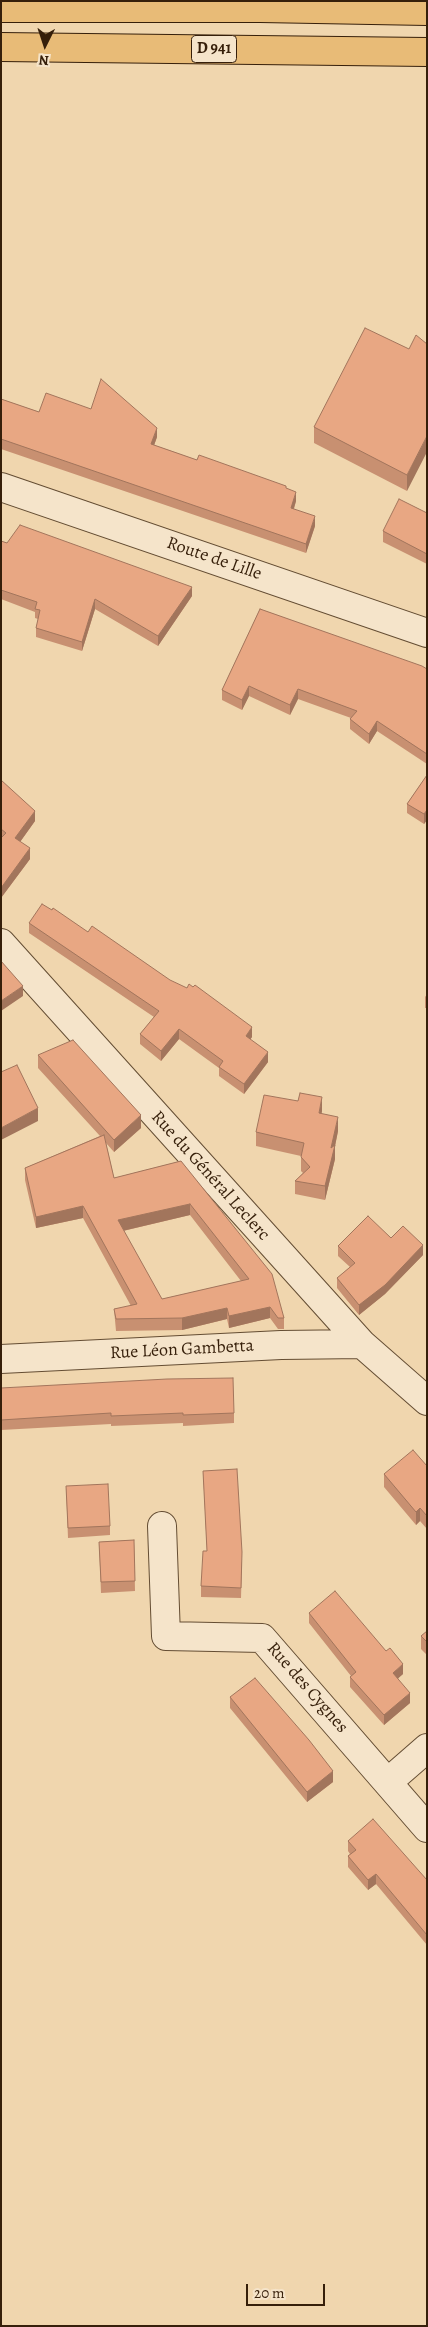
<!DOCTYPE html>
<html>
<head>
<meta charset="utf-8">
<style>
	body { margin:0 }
	#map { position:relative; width:428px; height:2327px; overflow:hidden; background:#f0d6ae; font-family:Alegreya,serif }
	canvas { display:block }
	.frame { position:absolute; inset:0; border:2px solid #361f0a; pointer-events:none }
	.north { position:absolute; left:20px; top:20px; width:50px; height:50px; -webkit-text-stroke:4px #f5e4ca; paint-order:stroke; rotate:184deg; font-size:14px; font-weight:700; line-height:20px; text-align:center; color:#361f0a }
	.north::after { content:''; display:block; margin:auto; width:18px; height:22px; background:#361f0a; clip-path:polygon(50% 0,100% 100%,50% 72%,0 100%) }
	.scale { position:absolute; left:246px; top:2284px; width:79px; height:22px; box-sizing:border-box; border:2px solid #361f0a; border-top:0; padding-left:6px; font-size:15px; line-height:18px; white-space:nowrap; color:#361f0a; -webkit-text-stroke:4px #f5e4ca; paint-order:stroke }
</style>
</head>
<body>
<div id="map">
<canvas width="428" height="2327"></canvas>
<div class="frame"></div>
<div class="north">N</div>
<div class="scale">20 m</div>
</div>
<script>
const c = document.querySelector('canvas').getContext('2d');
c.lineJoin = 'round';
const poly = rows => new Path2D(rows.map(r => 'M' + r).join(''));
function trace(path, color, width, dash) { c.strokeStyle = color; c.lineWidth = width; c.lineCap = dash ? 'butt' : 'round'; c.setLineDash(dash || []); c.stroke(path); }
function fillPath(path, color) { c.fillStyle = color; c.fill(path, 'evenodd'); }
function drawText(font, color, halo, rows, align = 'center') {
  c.font = font + ' Alegreya,serif'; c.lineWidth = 4; c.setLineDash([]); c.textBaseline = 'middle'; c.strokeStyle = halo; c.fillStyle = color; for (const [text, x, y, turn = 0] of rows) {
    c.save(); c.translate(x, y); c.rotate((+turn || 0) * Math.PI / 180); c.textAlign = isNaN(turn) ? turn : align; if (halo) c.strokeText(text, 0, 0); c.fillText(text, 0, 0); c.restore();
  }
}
const minor = poly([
	[1,487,427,633],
	[1,943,362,1344,427,1401],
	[1,1359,281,1345,362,1344],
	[162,1526,166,1636,262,1638,427,1828],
	[388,1782,427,1748]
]);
const highway = poly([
	[1,8,260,8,427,11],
	[1,47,427,52]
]);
trace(minor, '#644d33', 30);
trace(highway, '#361f0a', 30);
trace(minor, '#f5e4ca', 28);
trace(highway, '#e8bb77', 28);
fillPath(poly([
	[409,349,407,491,314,443,314,427],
	[1,399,39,412,157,437,154,445,197,460,286,488,296,501,294,509,315,526,306,553,1,449],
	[427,513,427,564,383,542,383,531],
	[1,541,7,543,192,596,158,646,95,609,82,651,36,637,36,628,38,619,35,618,35,612,1,599],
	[260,609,427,669,427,764,377,731,369,744,350,729,350,719,351,718,298,699,290,715,249,696,242,710,222,700,222,690],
	[427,775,427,820,424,824,407,813,407,804],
	[1,780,35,821,20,842,30,859,1,898],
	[52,910,88,932,252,1037,250,1039,268,1062,244,1094,219,1076,219,1068,179,1039,161,1061,140,1044,140,1034,154,1017,29,933,29,923],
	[427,994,427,1008,425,1008,425,997],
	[38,1055,141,1128,114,1152,106,1143,114,1178,181,1161,284,1318,284,1329,278,1329,270,1318,229,1328,227,1319,182,1330,116,1331,114,1309,131,1306,83,1218,36,1228,25,1180,25,1168,100,1136,38,1068],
	[190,1215,241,1281,162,1299,123,1231],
	[322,1111,321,1114,338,1131,335,1146,335,1159,325,1200,295,1194,295,1181,303,1173,301,1171,301,1156,256,1146,256,1132],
	[391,1238,423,1255,385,1294,359,1315,337,1288,337,1278,350,1267,338,1256,338,1246],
	[1,1388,234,1413,234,1423,183,1426,183,1423,111,1426,111,1424,1,1430],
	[427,1466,427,1529,420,1521,416,1525,384,1487,384,1474],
	[203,1471,242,1563,241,1598,201,1597,201,1586,207,1551],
	[66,1486,110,1526,110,1535,68,1538],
	[134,1540,135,1591,101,1593,99,1542],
	[309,1613,403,1674,398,1678,410,1703,384,1725,350,1687,350,1677,351,1676,309,1623],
	[427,1631,427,1655,421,1649,421,1636],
	[230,1697,333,1782,307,1802,230,1708],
	[348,1841,427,1880,427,1945,376,1884,368,1890,348,1867,348,1856,350,1854,348,1851]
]), '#c89071');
fillPath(poly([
	[157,428,157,437,151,454,151,444],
	[427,436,427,452,407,491,407,475],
	[296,492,296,501,291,517,291,508],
	[315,516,315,526,306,553,306,544],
	[192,587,192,596,158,646,158,636],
	[95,599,95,609,82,651,82,642],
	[249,686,249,696,242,710,242,700],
	[298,689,298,699,290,715,290,705],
	[377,721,377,731,369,744,369,734],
	[427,810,427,820,424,824,424,814],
	[35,811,35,821,15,849,15,838],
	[30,848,30,859,1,898,1,888],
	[23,986,23,996,1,1011,1,1001],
	[252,1027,252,1037,246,1046,246,1036],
	[179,1029,179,1039,161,1061,161,1051],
	[268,1052,268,1062,244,1094,244,1084],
	[322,1097,322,1111,319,1127,319,1113],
	[38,1108,38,1121,1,1140,1,1128],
	[141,1115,141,1128,114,1152,114,1140],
	[338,1117,338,1131,335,1146,335,1159,325,1200,325,1186,331,1148],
	[190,1204,190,1215,118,1232,118,1220],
	[83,1206,83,1218,36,1228,36,1217],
	[423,1245,423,1255,385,1294,359,1315,359,1305],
	[270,1307,270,1318,229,1328,229,1316],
	[227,1308,227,1319,182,1330,182,1318],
	[420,1508,420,1521,416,1525,416,1512],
	[403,1664,403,1674,393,1683,393,1673],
	[410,1693,410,1703,384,1725,384,1715],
	[333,1771,333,1782,307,1802,307,1792],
	[376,1874,376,1884,368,1890,368,1880]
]), '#a2755c');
const building = poly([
	[365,328,409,349,416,335,427,344,427,436,407,475,314,427,365,328],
	[101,379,157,428,151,444,197,460,199,455,286,486,286,488,296,492,291,508,315,516,306,544,1,439,1,399,39,412,46,393,91,409,101,379],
	[399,499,427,513,427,554,383,531,399,499],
	[20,525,192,587,158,636,95,599,82,642,36,628,40,610,35,609,37,602,1,590,1,541,7,543,20,525],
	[260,609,422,666,427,669,427,754,377,721,369,734,350,719,357,711,298,689,290,705,249,686,242,700,222,690,260,609],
	[427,775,427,810,424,814,407,804,427,775],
	[1,780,35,811,15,838,30,848,1,888,1,838,6,833,1,829,1,780],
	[42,904,52,910,53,908,88,932,92,926,170,980,187,988,189,984,193,987,195,985,252,1027,246,1036,268,1052,244,1084,219,1067,223,1061,179,1029,161,1051,140,1034,159,1011,29,923,42,904],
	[1,961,23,986,1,1001,1,961],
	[73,1040,141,1115,114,1140,38,1055,73,1040],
	[17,1065,38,1108,1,1128,1,1072,17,1065],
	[300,1093,322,1097,319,1113,338,1117,331,1148,335,1145,325,1186,295,1181,310,1167,301,1157,304,1143,256,1132,264,1095,298,1101,300,1093],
	[104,1135,114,1178,181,1161,272,1274,284,1318,278,1318,270,1307,229,1316,227,1308,182,1318,116,1319,114,1309,137,1304,83,1206,36,1217,25,1168,104,1135],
	[190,1204,249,1279,162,1299,118,1220,190,1204],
	[368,1216,391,1238,403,1226,423,1245,385,1285,359,1305,337,1278,355,1263,338,1246,368,1216],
	[233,1378,234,1413,183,1415,183,1413,111,1416,111,1413,1,1420,1,1388,167,1379,233,1378],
	[413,1450,427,1466,427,1516,420,1508,416,1512,384,1474,413,1450],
	[237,1469,242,1552,241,1588,201,1586,203,1551,207,1551,203,1471,237,1469],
	[108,1484,110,1526,68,1528,66,1486,108,1484],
	[134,1540,135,1581,101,1582,99,1542,134,1540],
	[335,1591,386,1651,390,1648,403,1664,393,1673,410,1693,384,1715,350,1677,356,1672,309,1613,335,1591],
	[427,1631,427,1642,421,1636,427,1631],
	[255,1678,309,1740,333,1771,307,1792,230,1697,255,1678],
	[373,1819,427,1880,427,1935,376,1874,368,1880,348,1856,356,1850,348,1841,373,1819]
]);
fillPath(building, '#e8a783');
trace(building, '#a2755c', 1);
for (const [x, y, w] of [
	[214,49,45]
]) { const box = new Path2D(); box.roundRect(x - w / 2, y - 13.5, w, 27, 4); c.fillStyle = '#f5e4ca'; c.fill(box); trace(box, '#361f0a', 1); }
drawText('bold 16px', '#361f0a', null, [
	["D 941",214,49]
]);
drawText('18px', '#361f0a', '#f5e4ca', [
	["Route de Lille",214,559,19],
	["Rue du Général Leclerc",210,1176,48],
	["Rue Léon Gambetta",182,1350,-3],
	["Rue des Cygnes",307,1688,49]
]);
</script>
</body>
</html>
